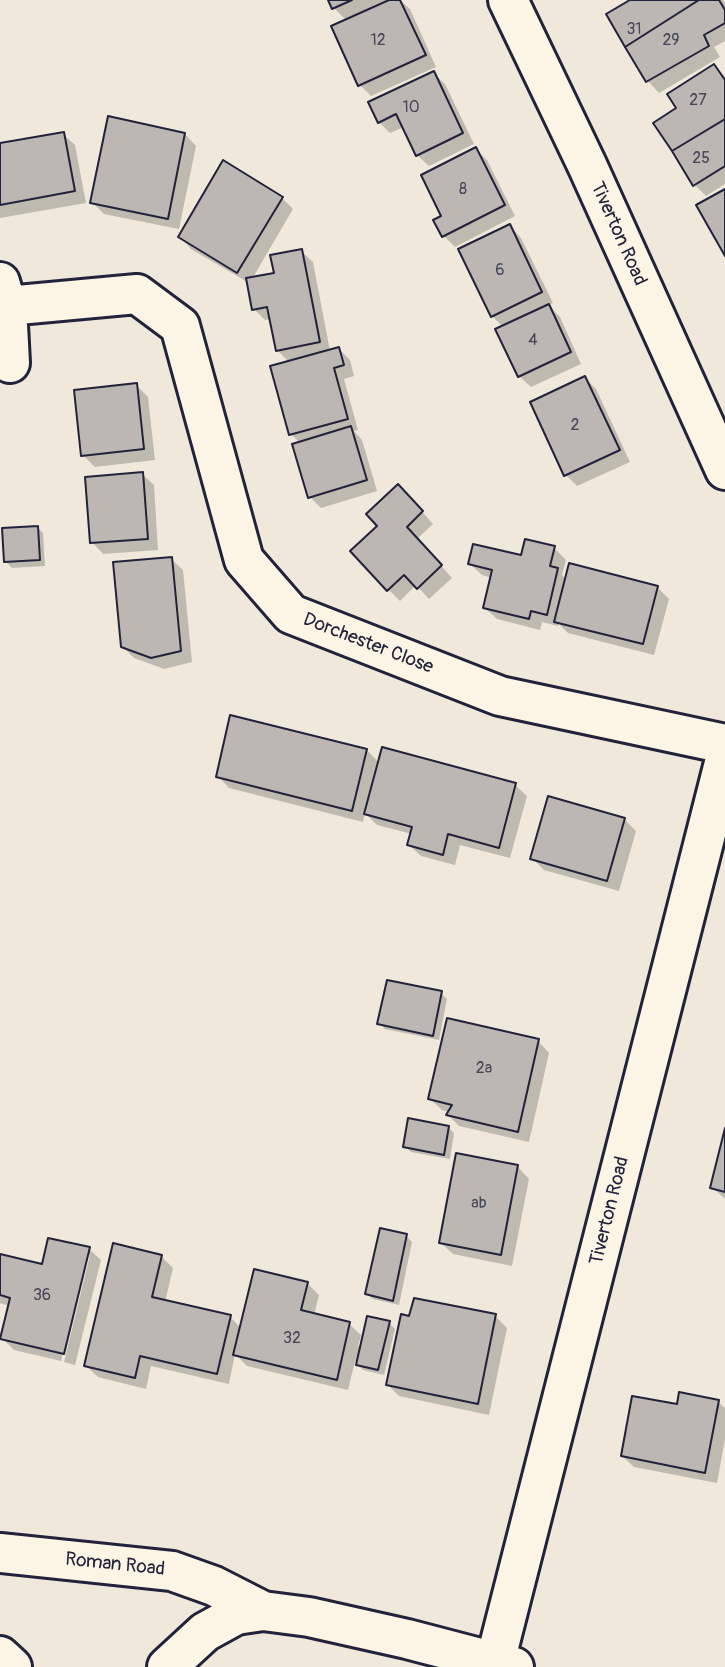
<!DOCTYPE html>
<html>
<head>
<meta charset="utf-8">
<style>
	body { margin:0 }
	canvas { display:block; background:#efe8db }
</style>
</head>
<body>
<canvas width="725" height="1667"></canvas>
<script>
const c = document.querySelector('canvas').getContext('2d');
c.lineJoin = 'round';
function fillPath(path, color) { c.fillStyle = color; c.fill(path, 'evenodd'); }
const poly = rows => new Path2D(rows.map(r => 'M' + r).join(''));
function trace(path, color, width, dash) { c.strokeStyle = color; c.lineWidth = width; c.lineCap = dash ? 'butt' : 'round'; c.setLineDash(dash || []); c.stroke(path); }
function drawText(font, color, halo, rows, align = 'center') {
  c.font = font + ' Pangolin,sans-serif'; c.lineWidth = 5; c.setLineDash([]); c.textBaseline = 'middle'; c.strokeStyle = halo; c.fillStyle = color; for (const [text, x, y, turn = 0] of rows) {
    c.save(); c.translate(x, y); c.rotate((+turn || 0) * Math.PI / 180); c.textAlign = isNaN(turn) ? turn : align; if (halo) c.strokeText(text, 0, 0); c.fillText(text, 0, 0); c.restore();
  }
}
fillPath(poly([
	[330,0,400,0,410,9,436,67,371,96,360,85,347,21,334,8],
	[634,0,723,0,725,4,725,41,714,47,720,57,659,93,648,81,609,14],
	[714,66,725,77,725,184,706,196,695,185,679,109],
	[433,73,445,84,474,144,429,166,417,155,404,127,390,133,379,122],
	[63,134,75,145,86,203,0,218,0,145],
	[185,134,196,146,179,229,104,214,92,202],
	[475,149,487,160,515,216,455,247,444,236,444,217],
	[282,198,293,209,252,279,276,274,301,251,313,262,330,351,339,349,350,360,354,376,344,379,358,430,354,431,362,440,377,491,321,508,310,497,300,443,291,434,290,363,278,351,272,319,265,320,254,309,249,283,191,249,180,237],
	[510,226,521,238,553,303,548,305,560,317,581,364,531,387,519,376,503,327,492,316],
	[585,378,596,389,630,462,577,486,566,475],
	[136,385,148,397,155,460,95,467,83,455],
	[142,474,154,485,158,550,103,554,92,542],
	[410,498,433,524,417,539,452,578,429,599,416,585,400,601,389,590],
	[37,527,43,533,45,566,12,568,6,562],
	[554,548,566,560,562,575,567,580,657,587,669,599,654,655,568,633,559,624,558,626,542,622,540,630,497,619,485,608,492,578,482,575,470,564,522,557],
	[171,559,183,570,192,662,164,669,134,658,123,647],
	[367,750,379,763,515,785,527,796,510,858,460,845,455,865,421,856,409,845,412,834,377,825,365,813,363,822,229,788,218,776],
	[624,819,636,831,619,891,544,870,532,858],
	[441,993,447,999,439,1040,385,1029,379,1023],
	[538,1041,549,1053,529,1142,459,1126,448,1115,450,1112,442,1110,430,1099],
	[448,1127,454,1133,450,1159,411,1152,405,1146],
	[725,1135,725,1199,712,1187],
	[518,1167,529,1179,512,1266,453,1254,441,1243],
	[406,1236,412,1242,399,1305,373,1299,367,1294],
	[89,1249,101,1260,75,1365,64,1362,90,1255,86,1255,61,1361,14,1350,2,1338,10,1306,0,1303,0,1256,43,1266],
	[161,1256,173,1268,165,1302,230,1317,241,1328,307,1283,319,1295,314,1315,349,1324,361,1335,358,1346,362,1346,389,1323,395,1329,384,1375,363,1370,355,1361,348,1390,247,1366,235,1354,229,1384,151,1366,146,1389,98,1377,86,1366],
	[495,1316,507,1328,489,1415,399,1396,388,1385,411,1318],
	[718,1402,725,1408,725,1439,717,1483,634,1467,622,1456]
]), '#0003');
const building = poly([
	[328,0,352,0,332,9,328,0],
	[389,0,400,0,426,55,358,86,331,26,389,0],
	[630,0,699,0,625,47,606,14,630,0],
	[699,0,719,0,725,10,725,23,704,35,709,46,646,82,625,47,699,0],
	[714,64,725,80,725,119,672,151,653,123,676,108,667,94,714,64],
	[434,71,463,133,416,156,396,114,378,123,368,102,434,71],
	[108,116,185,133,168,219,90,203,108,116],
	[725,119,725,166,693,186,672,151,725,119],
	[64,132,75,191,0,205,0,143,64,132],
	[476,147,505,205,442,237,433,220,441,216,421,175,476,147],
	[223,160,283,197,237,273,178,237,223,160],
	[725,189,725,256,696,205,725,189],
	[510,224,542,292,491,317,458,249,510,224],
	[302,249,320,342,276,351,267,307,252,310,246,278,274,273,270,255,302,249],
	[549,304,571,352,518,377,495,329,549,304],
	[339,347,344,365,334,368,348,419,289,435,270,366,339,347],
	[585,376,620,450,564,476,530,402,585,376],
	[137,383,144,449,81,456,74,390,137,383],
	[351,426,367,480,308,498,292,444,351,426],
	[143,472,148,539,90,543,85,477,143,472],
	[398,484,423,511,407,527,442,565,417,589,404,575,387,591,350,551,377,526,366,514,398,484],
	[38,526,40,560,4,562,2,528,38,526],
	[525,539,555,546,550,566,558,568,547,615,531,611,529,619,483,608,492,570,468,564,473,544,521,555,525,539],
	[172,557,181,651,151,658,121,647,113,562,172,557],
	[569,563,658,586,643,644,554,622,569,563],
	[230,715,367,749,352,811,216,777,230,715],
	[382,747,516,783,499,848,448,834,443,855,407,845,412,827,364,814,382,747],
	[548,796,625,818,607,881,530,859,548,796],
	[387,980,442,991,433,1036,377,1024,387,980],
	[447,1018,539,1039,518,1132,446,1115,452,1105,428,1099,447,1018],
	[408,1118,449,1126,444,1155,403,1147,408,1118],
	[725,1128,725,1192,710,1188,725,1128],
	[456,1153,518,1165,501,1255,439,1243,456,1153],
	[380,1228,407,1234,393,1301,365,1294,380,1228],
	[48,1238,90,1247,64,1354,0,1339,10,1298,0,1295,0,1254,42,1264,48,1238],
	[113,1243,162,1255,152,1297,231,1315,217,1374,140,1356,135,1378,84,1366,113,1243],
	[254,1269,308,1282,301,1310,350,1322,337,1380,233,1355,254,1269],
	[414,1298,496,1314,478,1404,386,1385,401,1314,409,1316,414,1298],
	[367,1316,390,1321,378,1370,356,1365,367,1316],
	[679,1392,719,1400,705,1473,621,1456,632,1396,677,1404,679,1392]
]);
fillPath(building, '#bcb7b3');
trace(building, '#22223b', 2);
const minor = poly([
	[508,0,587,165,725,470],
	[0,282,7,306,10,363],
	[7,306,137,294,180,326,244,560,291,614,500,696,725,744],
	[0,1553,172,1571,214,1586,263,1611],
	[0,1656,12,1667],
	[495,1662,725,759],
	[167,1667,205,1632,236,1615,263,1611,309,1617,407,1639,514,1667]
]);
trace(minor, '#22223b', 44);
trace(minor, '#fcf5e5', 38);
drawText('16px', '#484759', null, [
	["31",634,30],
	["12",378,41],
	["29",671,41],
	["27",698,101],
	["10",411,108],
	["25",701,159],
	["8",463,190],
	["6",500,271],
	["4",533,341],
	["2",575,426],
	["2a",484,1069],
	["ab",479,1204],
	["36",42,1296],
	["32",292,1339]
]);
drawText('19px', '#22223b', '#fcf5e5', [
	["Tiverton Road",618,234,66],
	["Dorchester Close",368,644,21],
	["Tiverton Road",610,1211,-76],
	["Roman Road",115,1565,6]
]);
</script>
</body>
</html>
